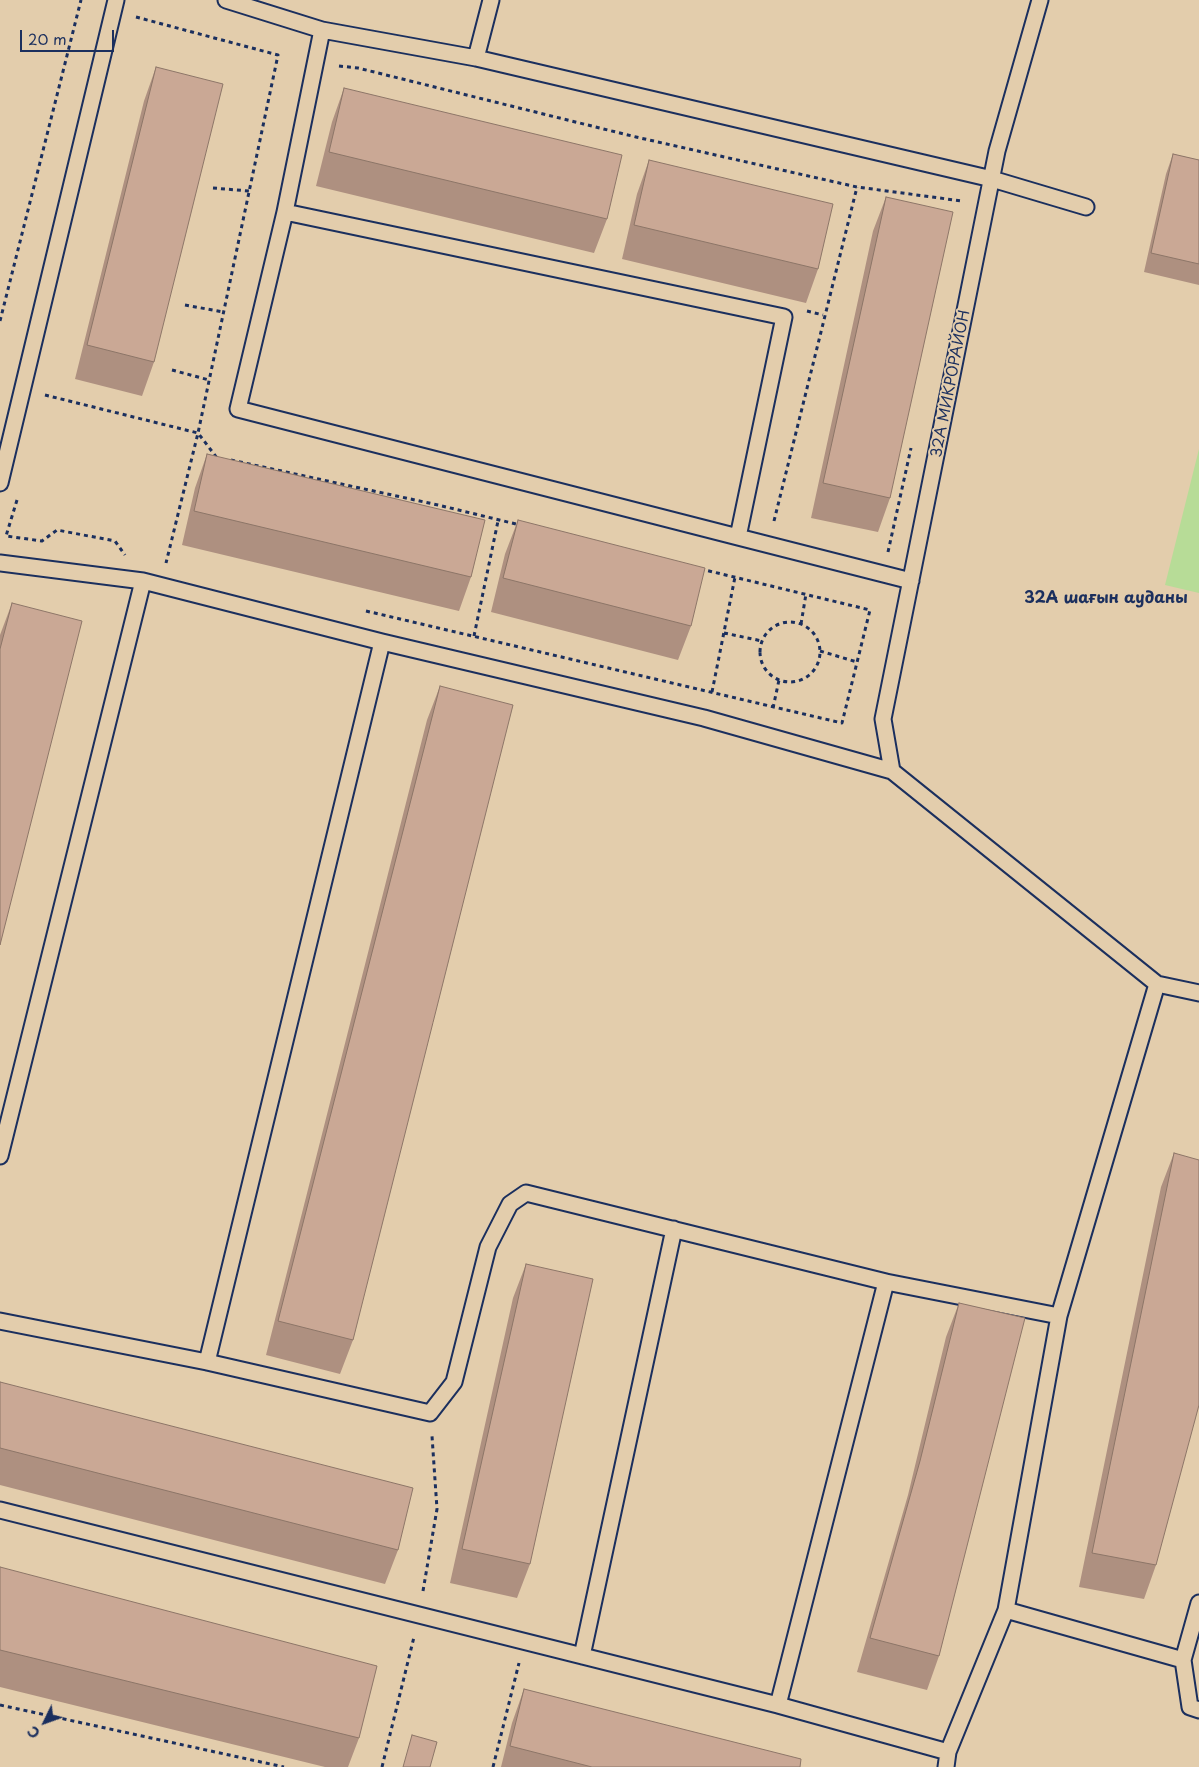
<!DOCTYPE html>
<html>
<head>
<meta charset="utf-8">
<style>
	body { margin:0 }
	#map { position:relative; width:1199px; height:1767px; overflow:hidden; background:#e3cdac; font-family:"Playpen Sans",sans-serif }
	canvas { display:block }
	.north { position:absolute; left:20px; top:1697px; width:50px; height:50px; -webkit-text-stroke:4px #e3cdac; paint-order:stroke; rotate:228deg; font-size:14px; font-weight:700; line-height:20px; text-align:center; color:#1b2f5e }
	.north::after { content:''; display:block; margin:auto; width:18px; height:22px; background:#1b2f5e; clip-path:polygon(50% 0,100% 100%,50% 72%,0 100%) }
	.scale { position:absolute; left:20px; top:30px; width:94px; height:22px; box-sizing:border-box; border:2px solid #1b2f5e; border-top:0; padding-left:6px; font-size:15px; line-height:18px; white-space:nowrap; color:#1b2f5e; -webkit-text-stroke:4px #e3cdac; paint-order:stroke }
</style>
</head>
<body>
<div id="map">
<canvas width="1199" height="1767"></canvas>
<div class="north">С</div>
<div class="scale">20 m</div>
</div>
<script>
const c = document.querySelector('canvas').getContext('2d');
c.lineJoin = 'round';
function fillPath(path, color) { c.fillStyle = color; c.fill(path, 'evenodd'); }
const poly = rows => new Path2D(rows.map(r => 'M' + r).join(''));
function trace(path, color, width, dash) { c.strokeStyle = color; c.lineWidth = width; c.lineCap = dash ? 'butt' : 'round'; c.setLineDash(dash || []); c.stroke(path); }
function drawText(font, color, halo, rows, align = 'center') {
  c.font = font + ' "Playpen Sans",sans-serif'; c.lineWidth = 4; c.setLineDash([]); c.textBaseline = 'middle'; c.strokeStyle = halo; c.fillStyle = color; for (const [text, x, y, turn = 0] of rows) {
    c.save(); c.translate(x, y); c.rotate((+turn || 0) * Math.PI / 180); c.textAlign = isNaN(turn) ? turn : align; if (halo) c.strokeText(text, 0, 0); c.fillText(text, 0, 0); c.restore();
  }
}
fillPath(poly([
	[1199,449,1199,593,1165,585]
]), '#b7dc97');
const service = poly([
	[226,0,322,30,476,58,992,179,1086,207],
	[476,58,491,0],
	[285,212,322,30],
	[0,483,116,0],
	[738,537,784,317,285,212,238,409,738,537,911,581],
	[0,563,143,581,382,642,704,718,892,771,1157,984],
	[892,771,883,719,997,151,1040,0],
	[0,1156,143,581],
	[0,1321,207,1362,430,1413,454,1382,488,1247,510,1204,526,1193,886,1282,1059,1316],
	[207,1362,382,642],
	[0,1510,778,1705,886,1282],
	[1199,1603,1183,1660,1190,1707,1199,1710],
	[1006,1610,1183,1660],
	[582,1656,674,1229],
	[778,1705,948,1752,946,1767],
	[948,1752,1006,1610,1059,1316,1157,984,1199,993]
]);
trace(service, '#1b2f5e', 19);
trace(poly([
	[136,17,278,55,198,433,217,458],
	[339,66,358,68,636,137,857,187,962,201],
	[213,188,249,191],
	[185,305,223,312],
	[807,311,823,315],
	[0,321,81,0],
	[172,370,209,380],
	[45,395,198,433,166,563],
	[231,460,438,505,520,525],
	[17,500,6,536,42,541,57,530,115,541,125,555],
	[774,521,857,187],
	[888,552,911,448],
	[366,611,842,723,870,610,701,569],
	'760 652a30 30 0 1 1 60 0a30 30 0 1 1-60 0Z',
	[801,624,806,594],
	[724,633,762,641],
	[474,636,498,521],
	[820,651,857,662],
	[712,692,735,577],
	[773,708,779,680],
	[423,1591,437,1509,432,1436],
	[0,1705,284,1767],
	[382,1767,414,1637],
	[493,1767,519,1663]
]), '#1b2f5e', 3, [4, 4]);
trace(service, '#e3cdac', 15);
fillPath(poly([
	[156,67,154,362,142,396,75,379,144,101],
	[344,88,607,219,594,253,316,186,332,122],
	[1173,154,1199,160,1199,285,1144,272,1166,174],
	[649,160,818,269,806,303,622,259,637,194],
	[886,197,890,498,878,532,811,518,873,231],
	[207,454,471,577,459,611,182,545,195,488],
	[518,520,691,626,678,660,491,612,505,554],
	[12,603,0,945,0,635],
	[440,686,353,1340,340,1374,266,1355,427,720],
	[1174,1153,1156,1565,1144,1599,1079,1587,1161,1187],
	[526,1264,530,1564,517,1598,450,1583,513,1298],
	[959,1303,939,1656,927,1690,857,1672,908,1495,946,1337],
	[0,1382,398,1550,385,1584,0,1485],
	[0,1567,359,1738,348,1767,325,1767,0,1687],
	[524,1689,800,1767,501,1767,512,1723]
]), '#ae9080');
const building = poly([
	[156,67,223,84,154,362,87,345,156,67],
	[344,88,622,155,607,219,329,152,344,88],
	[1173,154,1199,160,1199,264,1151,253,1173,154],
	[649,160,833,204,818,269,634,225,649,160],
	[886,197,953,212,890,498,823,483,886,197],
	[207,454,485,520,471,577,194,511,207,454],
	[518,520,705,568,691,626,503,578,518,520],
	[12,603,82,621,0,945,0,649,12,603],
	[440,686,513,705,353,1340,278,1321,440,686],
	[1174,1153,1199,1160,1199,1405,1156,1565,1092,1553,1174,1153],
	[526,1264,593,1279,530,1564,462,1549,526,1264],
	[959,1303,1025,1318,939,1656,870,1638,920,1461,959,1303],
	[0,1382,413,1488,398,1550,0,1448,0,1382],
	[0,1567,377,1666,359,1738,0,1650,0,1567],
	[524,1689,801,1759,800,1767,592,1767,510,1746,524,1689],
	[412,1735,437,1742,430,1767,403,1767,412,1735]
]);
fillPath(building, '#caa895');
trace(building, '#8d7668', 1);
drawText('15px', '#1b2f5e', '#e3cdac', [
	["32А МИКРОРАЙОН",951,384,-79]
]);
drawText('bold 16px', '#1b2f5e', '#e3cdac', [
	["32А шағын ауданы",1106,599]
]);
</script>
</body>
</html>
